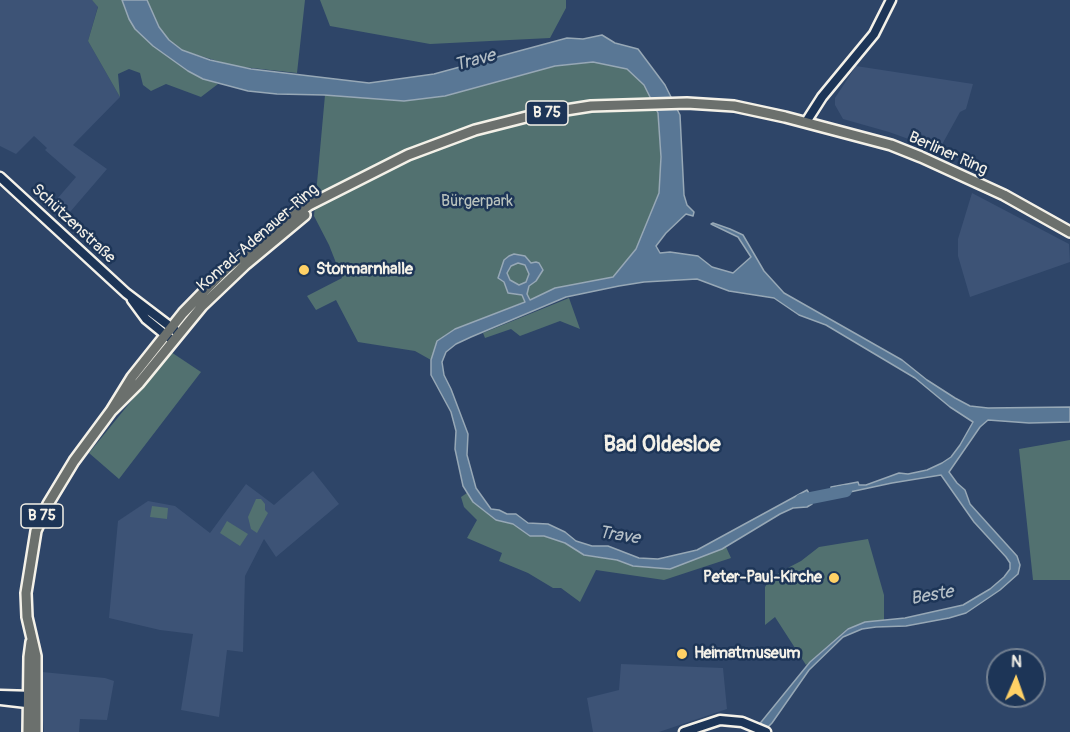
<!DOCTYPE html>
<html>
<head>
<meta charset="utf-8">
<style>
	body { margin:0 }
	#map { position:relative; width:1070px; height:732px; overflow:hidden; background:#2e4568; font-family:Pangolin,sans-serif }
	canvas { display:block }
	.north { position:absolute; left:986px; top:648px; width:60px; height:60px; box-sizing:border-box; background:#1d3557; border:2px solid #738091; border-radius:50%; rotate:2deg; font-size:16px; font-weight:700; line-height:24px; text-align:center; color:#f4f1e8 }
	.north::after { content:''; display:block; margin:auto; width:21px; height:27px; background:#ffd166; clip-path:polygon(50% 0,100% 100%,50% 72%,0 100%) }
</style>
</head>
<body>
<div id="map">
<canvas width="1070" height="732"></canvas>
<div class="north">N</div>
</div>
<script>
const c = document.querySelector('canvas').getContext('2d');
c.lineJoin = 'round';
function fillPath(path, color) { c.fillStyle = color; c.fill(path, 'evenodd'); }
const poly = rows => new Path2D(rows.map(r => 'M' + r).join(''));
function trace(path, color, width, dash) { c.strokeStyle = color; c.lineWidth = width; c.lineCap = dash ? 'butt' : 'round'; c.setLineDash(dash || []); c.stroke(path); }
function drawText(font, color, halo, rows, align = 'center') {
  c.font = font + ' Pangolin,sans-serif'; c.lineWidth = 5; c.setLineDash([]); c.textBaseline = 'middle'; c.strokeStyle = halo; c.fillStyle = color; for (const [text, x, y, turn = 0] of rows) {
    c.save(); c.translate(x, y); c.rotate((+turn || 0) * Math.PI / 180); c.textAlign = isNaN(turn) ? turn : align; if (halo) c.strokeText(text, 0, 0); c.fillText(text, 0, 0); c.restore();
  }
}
fillPath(poly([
	[0,0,92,0,98,6,88,41,120,97,73,145,107,169,64,219,51,206,76,177,45,150,47,148,34,136,16,154,0,146],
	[856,66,973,84,966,109,960,112,939,150,889,132,843,119,835,105,835,98],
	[972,193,1069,244,1070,262,970,297,958,256,958,239],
	[313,471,339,504,276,557,264,539,245,576,243,652,227,650,219,717,181,710,193,634,160,630,109,618,118,521,148,501,175,506,210,533,246,484,274,505],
	[621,664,723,668,727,709,659,732,593,732,587,698,619,690],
	[42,672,105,678,114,681,107,720,80,719,79,732,44,732,41,698]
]), '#3d5376');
fillPath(poly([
	[92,0,122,0,129,19,177,61,188,71,218,84,201,97,166,84,151,91,143,85,140,73,129,69,118,74,120,97,88,41,98,7],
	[147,0,305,0,297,73,234,66,181,50,169,40,159,27],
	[320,0,566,0,566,8,550,38,430,44,330,26],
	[593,62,628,69,644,85,658,113,661,157,659,193,636,249,613,277,529,300,455,329,437,341,431,360,415,351,358,342,336,300,316,310,307,296,342,278,329,245,314,216,325,95,404,101,445,96,555,66],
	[569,298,580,329,560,321,520,336,511,329,485,338,483,333],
	[171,352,201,372,119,479,89,453],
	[1070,440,1070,580,1033,580,1019,449],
	[467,493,473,502,496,520,513,524,530,536,544,536,565,543,584,555,617,560,633,566,670,569,726,547,731,558,664,580,596,570,580,602,561,588,553,588,528,573,499,561,502,553,467,538,477,520,464,507,461,497],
	[256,499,261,499,265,504,265,510,268,513,257,533,251,529,248,517],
	[152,506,168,508,167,519,150,517],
	[227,521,248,534,240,546,220,533],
	[868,539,884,595,884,624,848,628,806,665,775,617,765,625,765,587,768,582,780,572,801,561,819,547]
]), '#527170');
const water = poly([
	[122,0,147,0,159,27,169,40,182,50,210,60,251,69,369,83,434,74,567,38,583,39,602,35,615,43,638,49,665,85,680,115,684,195,687,205,694,212,693,216,686,214,666,233,656,246,660,253,670,252,698,256,712,267,733,273,751,257,738,237,711,224,713,223,730,229,743,235,764,271,784,293,902,360,927,380,955,398,970,406,988,408,1070,407,1070,422,1029,423,988,420,980,427,949,472,957,483,965,490,970,504,1017,556,1020,565,1018,574,1000,590,966,613,949,618,906,626,876,627,862,629,843,637,809,670,772,723,763,732,753,732,810,662,848,629,865,622,905,618,963,605,990,589,1004,577,1010,569,1010,563,1006,557,974,522,941,475,892,483,831,496,831,487,858,482,859,485,866,485,899,473,908,474,927,470,942,463,951,457,960,445,973,422,950,407,915,378,826,325,799,315,774,298,729,291,697,279,644,282,619,286,566,297,471,337,456,344,446,352,442,362,444,375,451,389,468,434,467,455,476,488,491,509,499,510,507,514,516,514,528,523,548,524,565,532,576,541,592,546,608,546,639,558,658,559,697,550,807,490,810,495,817,494,817,499,813,500,812,504,807,507,793,508,780,514,722,549,670,569,633,566,617,560,584,555,565,543,544,536,530,536,513,524,496,520,473,502,463,486,455,449,456,431,451,412,431,375,431,360,437,341,455,329,525,302,522,295,508,293,504,282,498,278,504,260,509,256,514,254,525,256,531,263,536,262,539,263,543,270,536,281,529,286,527,294,530,300,555,288,613,277,636,249,659,193,661,157,658,113,644,85,627,69,593,62,555,66,445,96,404,101,324,95,277,94,248,91,203,79,188,71,153,46,135,29,129,19,122,0],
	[518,263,525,265,529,274,526,282,519,285,510,280,507,273,511,266,518,263]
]);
fillPath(water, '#597795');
trace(water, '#97a8b6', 1.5);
trace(poly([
	[801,500,846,491]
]), '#597795', 12);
const secondary = poly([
	[806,122,822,97,874,34,891,0],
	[0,177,126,293,176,331],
	[132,300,146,319,173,341],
	[0,695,34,696],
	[0,700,35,704],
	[684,732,720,720,742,722,766,732]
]);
const primary = poly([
	[111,411,132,377,183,313,226,269,276,228,309,205,408,155,475,130,534,115,591,106,687,103,734,106,785,117,891,145,921,157,1004,195,1070,232],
	[28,732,29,657,31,642],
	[36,732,36,656,27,617,26,593,36,531,48,504,74,461,111,411,139,383,202,306,246,264,305,215]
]);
trace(secondary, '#f4f1e8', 13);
trace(primary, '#f4f1e8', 14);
trace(secondary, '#1d3557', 8);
trace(primary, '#6b706d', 9);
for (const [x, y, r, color] of [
	[304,270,6,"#ffd166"],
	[834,578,6,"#ffd166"],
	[682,654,6,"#ffd166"]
]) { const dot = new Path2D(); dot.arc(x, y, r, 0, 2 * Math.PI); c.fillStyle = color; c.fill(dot); trace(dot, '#1d3557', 2); }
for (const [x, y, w] of [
	[547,113,42],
	[42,516,42]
]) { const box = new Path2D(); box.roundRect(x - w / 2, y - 12, w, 24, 4.5); c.fillStyle = '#1d3557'; c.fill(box); trace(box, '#f4f1e8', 1.5); }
drawText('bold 15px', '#f4f1e8', null, [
	["B 75",547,113],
	["B 75",42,516]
]);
drawText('16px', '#f4f1e8', '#1d3557', [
	["Berliner Ring",948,154,24],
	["Schützenstraße",73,224,43],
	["Konrad-Adenauer-Ring",258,238,-41]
]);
drawText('16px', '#bbc4be', '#1d3557', [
	["Bürgerpark",477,202]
]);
drawText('bold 16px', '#f4f1e8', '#1d3557', [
	["Stormarnhalle",316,270],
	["Peter-Paul-Kirche",822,578,"right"],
	["Heimatmuseum",694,654]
], 'left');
drawText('italic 18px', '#b6c0c7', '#1d3557', [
	["Trave",475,61,-15],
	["Trave",619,536,9],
	["Beste",932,596,-10]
]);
drawText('bold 22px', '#f4f1e8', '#1d3557', [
	["Bad Oldesloe",662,445]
]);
</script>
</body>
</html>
